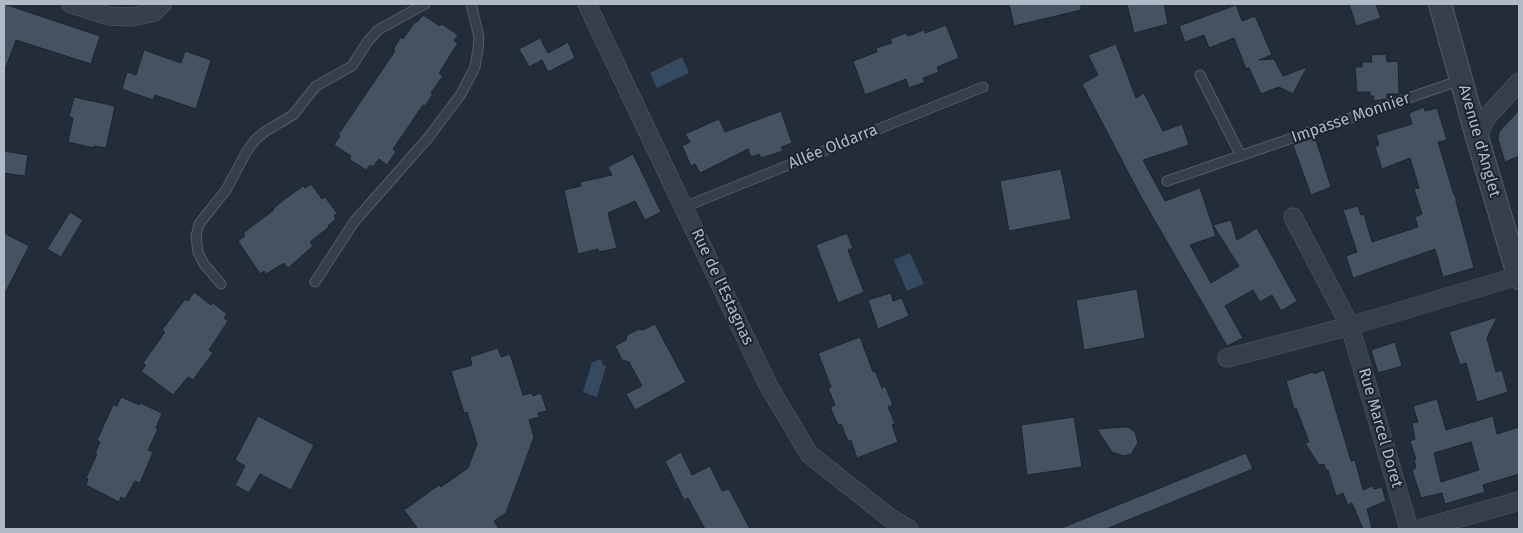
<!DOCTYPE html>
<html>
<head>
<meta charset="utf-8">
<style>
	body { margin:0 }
	#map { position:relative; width:1523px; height:533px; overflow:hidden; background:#222d39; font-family:"Fira Sans",sans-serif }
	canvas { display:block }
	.frame { position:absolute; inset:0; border:5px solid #b0b9c6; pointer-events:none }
</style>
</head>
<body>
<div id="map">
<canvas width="1523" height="533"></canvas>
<div class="frame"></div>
</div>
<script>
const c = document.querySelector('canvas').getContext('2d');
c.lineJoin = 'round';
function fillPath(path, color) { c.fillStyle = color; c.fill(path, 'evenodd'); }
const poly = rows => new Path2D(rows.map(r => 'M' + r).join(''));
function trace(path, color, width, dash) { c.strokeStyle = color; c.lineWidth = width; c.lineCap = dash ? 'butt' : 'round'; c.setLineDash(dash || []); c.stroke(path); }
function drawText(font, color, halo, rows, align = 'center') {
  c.font = font + ' "Fira Sans",sans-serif'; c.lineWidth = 4; c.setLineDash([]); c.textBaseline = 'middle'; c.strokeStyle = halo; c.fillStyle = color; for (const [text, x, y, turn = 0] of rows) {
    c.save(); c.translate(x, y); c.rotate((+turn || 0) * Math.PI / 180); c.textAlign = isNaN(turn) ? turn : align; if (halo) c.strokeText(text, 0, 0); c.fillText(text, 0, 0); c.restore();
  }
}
fillPath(poly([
	[682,57,689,73,657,88,650,73],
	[910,253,924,284,907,291,894,260],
	[597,360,601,360,603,365,606,366,597,397,583,392,592,362,594,362]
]), '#354961');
const building = poly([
	[4,4,100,36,91,64,16,40,6,67,4,67,4,4],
	[1009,4,1081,4,1081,10,1014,26,1009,4],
	[1127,4,1164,4,1168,24,1134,33,1127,4],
	[1349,4,1376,4,1381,18,1356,26,1349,4],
	[1236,5,1242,21,1255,16,1272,55,1259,60,1274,59,1283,76,1307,67,1293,94,1279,87,1261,94,1249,68,1246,69,1234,38,1209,48,1204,35,1185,42,1179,26,1236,5],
	[423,15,440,26,442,24,458,35,454,41,458,43,439,73,443,76,431,93,433,94,425,106,423,105,393,149,396,152,387,165,379,159,373,167,370,165,366,170,349,159,351,156,334,145,340,136,338,135,395,51,393,50,401,37,403,39,416,21,417,22,423,15],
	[946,25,959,58,937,67,939,72,923,78,925,82,909,88,906,79,865,95,853,61,877,52,876,48,892,43,890,39,906,33,908,36,924,30,925,33,946,25],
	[540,38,548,53,568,42,575,58,548,72,542,60,529,67,519,49,540,38],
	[1116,44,1136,98,1144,93,1163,131,1182,124,1189,145,1143,160,1165,201,1200,188,1216,236,1190,245,1211,283,1239,266,1213,225,1231,220,1237,240,1257,228,1297,301,1281,311,1272,295,1260,302,1253,290,1225,306,1243,338,1227,346,1140,195,1082,84,1098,75,1088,55,1116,44],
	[144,50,181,63,185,51,211,60,196,109,155,95,153,100,122,89,127,72,136,75,144,50],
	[1386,54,1387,62,1398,61,1399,94,1387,94,1387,99,1374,101,1373,96,1370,96,1370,92,1357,92,1355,67,1362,67,1362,62,1372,62,1371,55,1386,54],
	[74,97,115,106,106,148,94,146,94,148,68,142,73,118,69,117,74,97],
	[1424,107,1425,111,1437,108,1447,140,1438,142,1454,195,1456,197,1456,201,1474,268,1443,277,1435,249,1353,278,1346,256,1357,252,1343,210,1358,206,1361,215,1364,214,1372,242,1418,227,1415,217,1422,214,1414,189,1419,188,1410,158,1382,169,1375,147,1379,145,1376,135,1412,124,1409,113,1424,107],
	[1519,110,1519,156,1505,162,1498,139,1499,132,1519,110],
	[781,111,792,143,781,147,783,151,761,158,759,154,751,157,748,149,700,173,695,164,691,166,682,146,690,142,685,134,719,119,725,132,781,111],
	[1315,137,1331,187,1311,195,1293,145,1315,137],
	[4,151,28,155,25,176,4,173,4,151],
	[633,154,661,212,645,220,635,201,608,213,617,248,599,252,598,249,578,254,564,190,581,186,580,182,612,175,608,167,633,154],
	[1061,169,1071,219,1009,231,1000,181,1061,169],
	[311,184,322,199,325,197,337,213,334,216,336,219,328,226,329,227,310,242,313,246,288,268,284,263,266,274,264,271,260,274,238,241,245,236,243,233,274,210,273,209,285,199,303,186,305,188,311,184],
	[70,212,83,220,61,257,47,249,70,212],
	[4,233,29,246,4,295,4,233],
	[847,233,853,248,848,250,864,292,838,303,816,245,847,233],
	[1137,289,1145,338,1084,350,1076,300,1137,289],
	[194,292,211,305,213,303,227,314,224,318,228,321,209,350,213,353,193,380,188,377,173,395,141,371,146,365,143,363,165,332,162,330,185,299,188,301,194,292],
	[891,293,893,301,902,298,909,316,878,329,868,300,891,293],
	[1497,317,1487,338,1496,372,1502,370,1508,392,1477,402,1466,363,1460,365,1449,332,1497,317],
	[655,324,686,382,635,410,626,394,642,386,629,362,622,360,615,346,626,340,627,335,639,329,643,330,655,324],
	[860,337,873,372,875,371,882,388,885,386,893,405,888,407,895,424,892,425,898,442,857,458,851,440,848,441,841,424,838,425,830,407,835,405,828,388,831,387,818,353,860,337],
	[1395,342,1402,366,1378,373,1371,350,1395,342],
	[498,348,501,357,510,354,523,395,532,393,533,396,541,393,547,411,538,413,539,417,529,420,534,437,506,513,494,521,499,529,418,529,404,510,439,485,441,487,468,468,477,444,467,412,464,413,451,371,472,365,470,357,498,348],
	[1324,370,1351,461,1355,460,1363,490,1372,486,1374,489,1382,487,1386,501,1367,509,1372,528,1368,529,1363,529,1352,503,1348,505,1343,493,1336,496,1328,470,1326,470,1324,464,1319,465,1305,443,1309,442,1296,408,1294,409,1286,381,1313,372,1314,374,1324,370],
	[121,397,139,405,140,403,162,413,156,428,158,429,148,450,153,452,140,483,135,481,125,499,121,497,119,502,86,485,88,479,86,478,97,454,95,454,100,442,97,440,113,405,117,406,121,397],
	[1437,399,1446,430,1493,416,1497,434,1519,427,1519,474,1483,485,1485,492,1445,504,1442,493,1421,498,1412,470,1416,468,1414,459,1416,459,1410,441,1415,439,1412,423,1418,422,1413,406,1437,399],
	[1471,442,1479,470,1441,482,1434,453,1471,442],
	[258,416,314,445,291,490,260,474,249,493,235,485,245,466,235,460,258,416],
	[1074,417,1082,467,1027,475,1021,425,1074,417],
	[1124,427,1128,427,1135,432,1138,443,1131,454,1123,456,1112,452,1097,429,1124,427],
	[681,452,692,475,710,466,722,491,729,489,750,529,705,529,688,498,684,500,665,461,681,452],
	[1246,453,1253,469,1106,529,1059,529,1246,453]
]);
fillPath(building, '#455261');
trace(building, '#1d2630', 1);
const service = poly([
	[1200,75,1241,156],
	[1167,181,1461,80],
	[684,207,983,87],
	[315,282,354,222,428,138,461,94,475,67,478,49,479,37,471,4],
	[221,284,204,264,198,252,196,236,199,224,226,190,247,151,256,139,266,131,293,115,316,86,352,66,368,41,378,30,425,4]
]);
const minor = poly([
	[71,4,109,16,132,17,154,12,162,4],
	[587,4,768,385,809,454,890,518,909,529],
	[1477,137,1487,117,1519,82],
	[1293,217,1350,326,1409,529],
	[1227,358,1350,326,1518,276],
	[1420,529,1519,501]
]);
const tertiary = poly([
	[1440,4,1477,137,1519,278]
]);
trace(service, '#535c67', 11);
trace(minor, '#535c67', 19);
trace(tertiary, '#535c67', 24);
trace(service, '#353f4a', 9);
trace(minor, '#353f4a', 18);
trace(tertiary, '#353f4a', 22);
drawText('16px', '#b0b9c6', '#1b242e', [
	["Impasse Monnier",1351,118,-19],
	["Avenue d'Anglet",1479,141,74],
	["Allée Oldarra",833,147,-22],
	["Rue de l'Estagnas",722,287,65],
	["Rue Marcel Doret",1380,428,74]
]);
</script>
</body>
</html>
